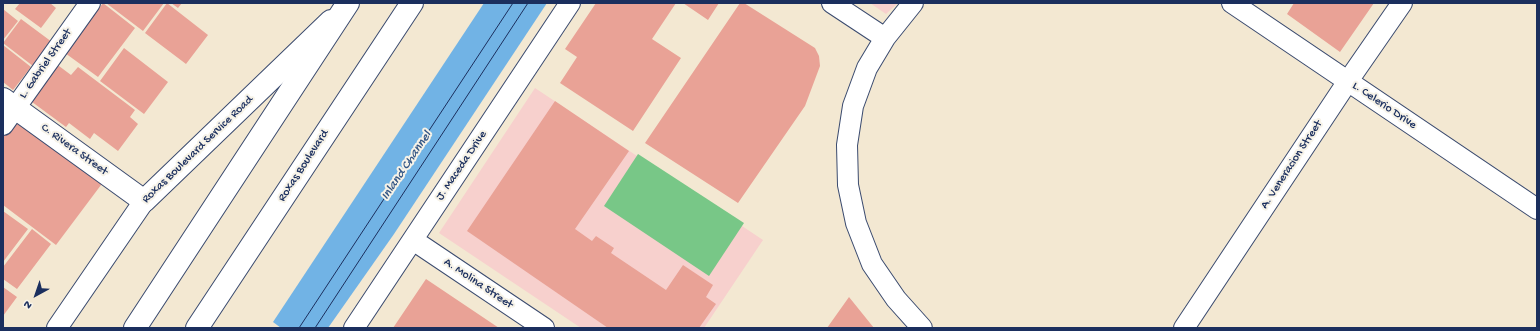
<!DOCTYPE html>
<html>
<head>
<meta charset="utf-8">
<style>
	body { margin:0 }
	#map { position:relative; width:1540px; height:331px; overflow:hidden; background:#f3e8d2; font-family:"Gochi Hand",sans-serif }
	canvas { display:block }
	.frame { position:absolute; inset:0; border:4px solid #1b2f5e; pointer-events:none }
	.north { position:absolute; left:16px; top:275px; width:40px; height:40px; -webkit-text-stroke:3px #f7f3e8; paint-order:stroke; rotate:220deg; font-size:11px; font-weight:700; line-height:16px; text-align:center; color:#1b2f5e }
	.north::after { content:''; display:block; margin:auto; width:14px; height:18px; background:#1b2f5e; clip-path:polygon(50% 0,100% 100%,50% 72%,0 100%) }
</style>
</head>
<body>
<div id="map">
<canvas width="1540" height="331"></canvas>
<div class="frame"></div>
<div class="north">N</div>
</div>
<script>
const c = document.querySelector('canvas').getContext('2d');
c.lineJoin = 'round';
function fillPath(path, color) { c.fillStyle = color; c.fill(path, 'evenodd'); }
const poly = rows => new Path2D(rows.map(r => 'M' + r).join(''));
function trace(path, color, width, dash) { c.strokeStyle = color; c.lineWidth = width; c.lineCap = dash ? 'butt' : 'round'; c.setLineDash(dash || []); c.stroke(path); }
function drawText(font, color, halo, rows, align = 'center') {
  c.font = font + ' "Gochi Hand",sans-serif'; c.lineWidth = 4; c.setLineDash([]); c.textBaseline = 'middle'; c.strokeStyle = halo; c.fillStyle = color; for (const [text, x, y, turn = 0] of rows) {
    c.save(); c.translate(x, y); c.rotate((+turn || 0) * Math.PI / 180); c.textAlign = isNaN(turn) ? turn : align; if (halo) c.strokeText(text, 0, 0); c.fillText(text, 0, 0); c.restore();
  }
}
fillPath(poly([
	[870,3,898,3,886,14],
	[535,88,763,240,704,328,581,328,439,233]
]), '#f7d0cd');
fillPath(poly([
	[638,154,744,223,709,276,604,206]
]), '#78c787');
fillPath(poly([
	[484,3,547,3,394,234,328,328,281,328,273,322]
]), '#71b3e5');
fillPath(poly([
	[20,3,50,3,56,8,41,28,15,9],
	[103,3,135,28,98,77,65,53],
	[106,3,164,3,143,31],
	[167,3,208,35,186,64,145,33],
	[171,3,182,3,178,8],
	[596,3,676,3,652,39,681,58,633,131,560,83,577,57,565,49],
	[683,3,719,3,708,20],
	[740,3,744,3,815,48,819,56,820,66,805,106,738,203,645,143],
	[1294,3,1374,3,1340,52,1287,14],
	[3,9,18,21,3,40],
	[21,19,52,42,33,66,3,43],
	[3,45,31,67,13,90,3,82],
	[124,48,168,82,144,114,100,81],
	[55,63,71,75,78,67,135,110,130,117,138,124,118,151,94,133,90,139,69,123,66,127,28,99],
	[555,101,629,151,575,229,592,241,596,236,614,248,611,253,666,290,683,265,713,285,706,297,716,304,699,328,608,328,467,231],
	[16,115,104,181,56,245,3,205,3,132],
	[3,211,28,229,3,262],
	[32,229,51,244,17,289,3,279,3,267],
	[426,279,499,328,393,328],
	[3,287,17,297,3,316],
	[849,297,874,328,827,328]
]), '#e9a296');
const minor = poly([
	[832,3,885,38],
	[913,3,885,38,867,68,853,106,847,145,848,185,856,223,872,264,896,299,922,328],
	[1232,3,1537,209],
	[3,125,90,3],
	[413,240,544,328],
	[57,328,144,201],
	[354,328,570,3],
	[1184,328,1348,81,1402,3]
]);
const tertiary = poly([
	[3,99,144,201,331,21]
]);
const trunk = poly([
	[135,328,348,3],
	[197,328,412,3]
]);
trace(minor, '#3b4b6f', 22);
trace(tertiary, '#3b4b6f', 24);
trace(trunk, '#3b4b6f', 24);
trace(minor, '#fff', 20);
trace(tertiary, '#fff', 22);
trace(trunk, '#fff', 22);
trace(poly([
	[299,328,513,3],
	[315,328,528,3]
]), '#1b2f5e', 1);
drawText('12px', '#1b2f5e', '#f7f3e8', [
	["L. Gabriel Street",46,64,-55],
	["L. Celerio Drive",1384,106,34],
	["C. Rivera Street",74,150,36],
	["Roxas Boulevard Service Road",198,150,-44],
	["A. Veneracion Street",1292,165,-57],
	["Roxas Boulevard",304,166,-57],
	["J. Maceda Drive",462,166,-56],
	["A. Molina Street",478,284,34]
]);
drawText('italic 13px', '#355786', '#f7f3e8', [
	["Inland Channel",407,166,-56]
]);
</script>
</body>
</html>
